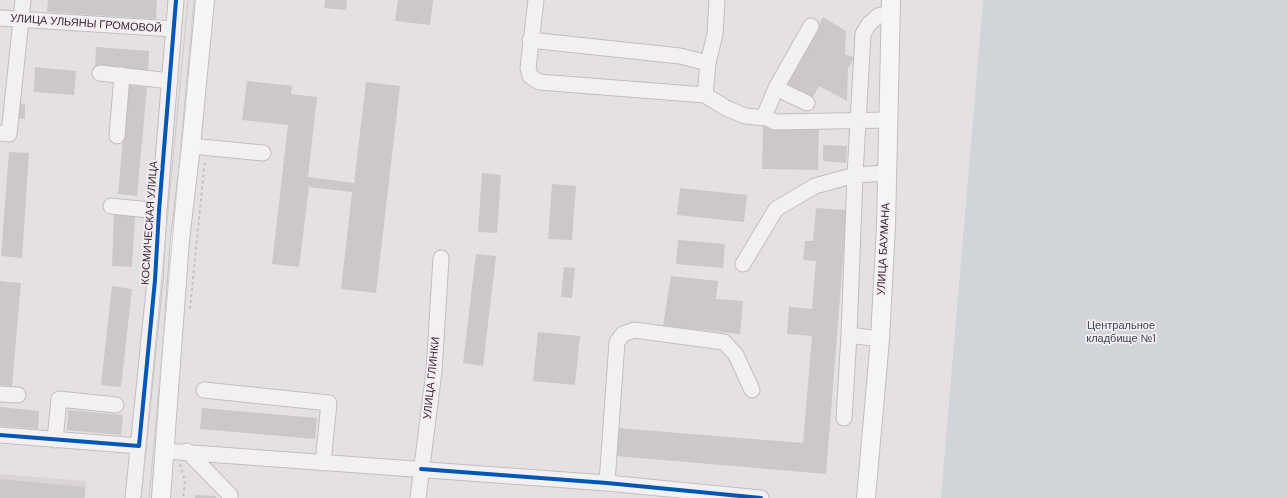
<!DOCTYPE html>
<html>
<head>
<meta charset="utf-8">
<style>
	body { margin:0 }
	canvas { display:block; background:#e5e1e3 }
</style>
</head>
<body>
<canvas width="1287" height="498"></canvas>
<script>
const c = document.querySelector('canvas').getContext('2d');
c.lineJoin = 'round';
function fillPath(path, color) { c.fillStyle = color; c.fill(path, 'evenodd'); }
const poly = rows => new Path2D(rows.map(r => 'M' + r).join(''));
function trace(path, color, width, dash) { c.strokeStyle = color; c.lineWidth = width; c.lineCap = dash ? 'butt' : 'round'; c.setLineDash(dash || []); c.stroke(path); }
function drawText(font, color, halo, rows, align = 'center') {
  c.font = font + ' "DM Sans",sans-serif'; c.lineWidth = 3.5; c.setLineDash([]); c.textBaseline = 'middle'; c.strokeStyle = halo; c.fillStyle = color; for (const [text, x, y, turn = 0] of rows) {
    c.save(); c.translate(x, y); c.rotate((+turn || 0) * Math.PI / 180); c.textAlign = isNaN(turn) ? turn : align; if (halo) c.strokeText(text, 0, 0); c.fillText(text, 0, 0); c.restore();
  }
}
fillPath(poly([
	[0,474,86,481,85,498,0,498]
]), '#dbd3d8');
fillPath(poly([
	[983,0,1287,0,1287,498,941,498]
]), '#d1d4d9');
fillPath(poly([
	[48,0,157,0,156,19,47,12],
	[325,0,347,0,346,10,324,8],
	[398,0,433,0,430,25,395,21],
	[823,17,846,31,845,54,854,58,848,68,847,101,819,86,813,97,787,85],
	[96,47,149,51,148,71,95,67],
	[35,67,76,71,74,95,34,92],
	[247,81,292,86,291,94,317,97,308,177,354,183,366,82,400,86,376,293,341,289,352,192,309,187,299,267,272,264,288,125,242,120],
	[128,85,147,87,137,196,118,194],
	[15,103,25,104,25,119,15,118],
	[763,126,819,128,818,170,762,169],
	[823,145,847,146,846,163,823,161],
	[9,152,29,153,22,258,1,256],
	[482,173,501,175,497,233,478,232],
	[552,184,576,186,572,240,548,239],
	[680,188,747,195,744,222,677,215],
	[816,208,847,210,826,474,616,456,618,428,803,443,812,336,787,334,789,307,812,309,816,261,803,260,805,241,813,241],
	[114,213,135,214,132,267,112,266],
	[678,240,725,244,723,268,676,264],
	[476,254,496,256,483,366,463,363],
	[564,267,575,268,572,298,561,297],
	[671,276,718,281,716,299,743,301,740,334,663,326],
	[0,281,21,283,12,386,0,385],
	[112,286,132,289,121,387,101,385],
	[538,332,580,336,575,385,533,381],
	[0,407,39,411,38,429,0,426],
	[202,408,317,418,315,439,200,429],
	[68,410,123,415,121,435,67,430],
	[0,479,85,487,84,498,0,498],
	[195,495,216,496,216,498,195,498]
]), '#ccc7ca');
const minor = poly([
	[536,0,528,68,530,76,539,82,705,95,726,108,745,116,767,118],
	[0,18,173,29],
	[21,19,23,0],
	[811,26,776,88,766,112,767,118,775,122,888,120],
	[530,40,680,56,708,63],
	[100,73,170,81],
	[776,88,807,103],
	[705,95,708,63,715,34,717,0],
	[0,133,9,134,21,20],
	[117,136,122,75],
	[191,146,263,153],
	[111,206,159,211],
	[743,264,776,209,815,186,855,175,887,173],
	[849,335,880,339],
	[204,390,329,403,323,463],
	[0,394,18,395],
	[844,418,849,335,855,175,863,34,869,24,878,16,890,12],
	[0,435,139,446],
	[55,440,59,399,116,405],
	[165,451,607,483,761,498],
	[187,451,230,495,230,498],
	[607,483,617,342,623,334,634,330,724,342,736,355,752,390],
	[133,498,155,280,159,211,176,0],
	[418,498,434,371,441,258]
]);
const major = poly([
	[161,498,180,240,191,146,205,0],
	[866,498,880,339,886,226,891,0]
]);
trace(minor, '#c1bdc0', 17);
trace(major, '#c3bdc1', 20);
trace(poly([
	[190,309,205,160],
	[180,464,185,481,183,498]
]), '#c5c0c4', 2, [3, 3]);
trace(minor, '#f2f0f1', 15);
trace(major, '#f6f5f5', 18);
trace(poly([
	[141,498,188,0],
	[149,498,194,0]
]), '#cdc9cc', 1);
trace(poly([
	[0,435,139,446,155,280,159,211,176,0],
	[421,469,607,483,761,498]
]), '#0057b8', 4);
drawText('11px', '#3d2936', '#f5eef3', [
	["УЛИЦА УЛЬЯНЫ ГРОМОВОЙ",86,24,4],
	["КОСМИЧЕСКАЯ УЛИЦА",150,223,-86],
	["УЛИЦА БАУМАНА",884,249,-87],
	["УЛИЦА ГЛИНКИ",432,378,-84]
]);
drawText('11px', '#374658', '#f5eef3', [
	["Центральное",1121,326],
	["кладбище №1",1121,339]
]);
</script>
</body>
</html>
